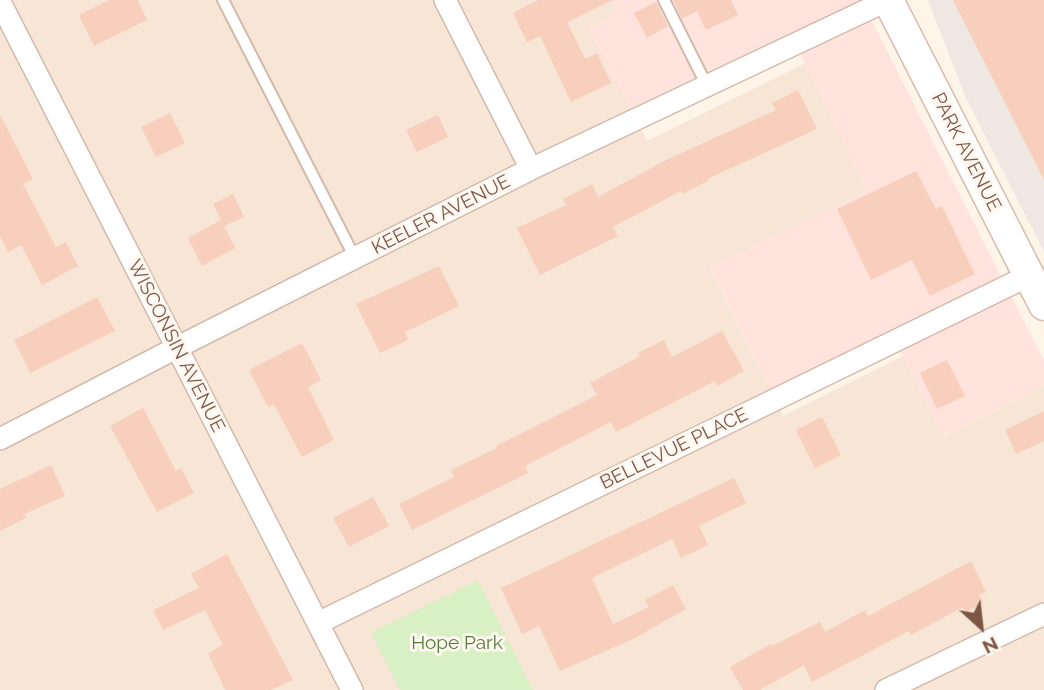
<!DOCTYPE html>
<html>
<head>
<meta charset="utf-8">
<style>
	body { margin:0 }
	#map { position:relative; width:1044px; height:690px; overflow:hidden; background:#fff4e8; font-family:Raleway,sans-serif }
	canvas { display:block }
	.north { position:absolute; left:946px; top:592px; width:70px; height:70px; -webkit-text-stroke:5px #fff8f1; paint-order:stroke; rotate:153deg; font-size:19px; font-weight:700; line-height:28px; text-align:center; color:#7d5648 }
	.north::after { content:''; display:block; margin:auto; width:24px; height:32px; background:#7d5648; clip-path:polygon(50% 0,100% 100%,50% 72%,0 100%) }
</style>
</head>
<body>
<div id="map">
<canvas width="1044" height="690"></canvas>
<div class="north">N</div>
</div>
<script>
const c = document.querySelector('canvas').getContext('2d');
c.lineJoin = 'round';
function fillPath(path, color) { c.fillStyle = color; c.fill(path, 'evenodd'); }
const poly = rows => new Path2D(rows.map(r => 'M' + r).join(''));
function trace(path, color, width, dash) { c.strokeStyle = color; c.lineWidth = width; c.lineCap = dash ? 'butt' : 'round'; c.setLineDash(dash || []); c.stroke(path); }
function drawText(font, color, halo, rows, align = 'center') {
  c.font = font + ' Raleway,sans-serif'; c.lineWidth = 6; c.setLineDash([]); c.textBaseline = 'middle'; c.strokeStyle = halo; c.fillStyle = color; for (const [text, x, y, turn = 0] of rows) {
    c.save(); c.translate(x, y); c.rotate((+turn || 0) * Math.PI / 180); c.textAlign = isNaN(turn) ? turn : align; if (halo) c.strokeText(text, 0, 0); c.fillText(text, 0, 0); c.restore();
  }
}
fillPath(poly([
	[0,0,612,0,618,13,589,28,647,141,806,63,866,191,710,268,783,416,903,356,944,437,1044,385,1044,690,0,690]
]), '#f7e5d5');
fillPath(poly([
	[612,0,861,0,1044,361,1044,385,943,437,891,333,770,390,710,267,866,191,790,33,630,109,588,28,618,13]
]), '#ffe3dc');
fillPath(poly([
	[928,0,1044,0,1044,252,965,96]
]), '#efe7e1');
fillPath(poly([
	[478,580,533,690,400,690,371,633]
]), '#d9efc4');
fillPath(poly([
	[109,0,138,0,147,20,94,46,79,15],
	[538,0,613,0,567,22,585,59,597,53,611,83,571,102,540,36,527,42,513,13],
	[673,0,731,0,738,15,706,30,697,11,682,19],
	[953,0,1044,0,1044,180],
	[656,2,668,26,647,38,634,13],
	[798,90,817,129,707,179,708,181,682,194,681,191,613,227,618,236,540,275,517,228,566,205,563,199,592,184,598,197,666,160,776,110,772,103],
	[170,113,185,143,156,157,141,127],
	[0,115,33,179,23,184,56,247,66,242,78,266,42,285,21,245,8,252,0,236],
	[438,115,448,137,417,152,406,130],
	[916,171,936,209,942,206,975,274,930,296,912,260,871,280,837,209],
	[233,194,244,217,224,226,213,204],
	[221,220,235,248,202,266,188,238],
	[439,266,459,306,405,332,408,340,380,353,356,304],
	[97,297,115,331,30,373,14,340],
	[722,331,744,371,717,386,715,381,616,432,611,422,525,466,528,473,412,530,399,504,454,477,451,470,497,448,496,446,597,395,590,383,640,356,638,353,664,340,672,357],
	[302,343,321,380,308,387,334,440,302,457,274,404,268,407,249,370],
	[947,360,965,396,937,409,920,373],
	[143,408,176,471,181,468,194,493,157,512,110,426],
	[1044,411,1044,441,1016,454,1005,430],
	[822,417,841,455,815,468,796,430],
	[51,465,65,496,24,514,26,518,0,531,0,489],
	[734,478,746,503,699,526,708,545,681,558,672,539,592,578,613,624,649,607,645,600,673,585,686,609,633,639,560,671,539,626,522,634,501,588],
	[373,497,389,526,349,547,333,518],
	[227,554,293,680,271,690,225,690,208,653,223,645,205,610,163,630,153,610,199,588,191,574],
	[971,561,986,592,979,595,983,603,965,612,963,607,911,635,909,631,812,682,804,665,760,690,743,690,730,667,771,644,772,646,820,622,825,632,865,610,868,616]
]), '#f7cfbc');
const lane = poly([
	[223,0,355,258],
	[664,0,707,86]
]);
const street = poly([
	[445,0,531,169],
	[0,2,352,690],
	[0,439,176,348,531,169,888,0],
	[318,623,1030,275],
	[886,690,1044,614]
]);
const secondary = poly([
	[888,0,1044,305]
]);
trace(lane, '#d3baab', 14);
trace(street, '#d3baab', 24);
trace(secondary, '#d9bcab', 33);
trace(lane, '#fff', 10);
trace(street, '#fff', 21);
trace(secondary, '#fff', 30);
drawText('19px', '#7d5648', '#fff8f1', [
	["PARK AVENUE",966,152,63],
	["KEELER AVENUE",441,215,-27],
	["WISCONSIN AVENUE",176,346,63],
	["BELLEVUE PLACE",674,449,-26]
]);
drawText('19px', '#547e3c', '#fff8f1', [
	["Hope Park",457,643]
]);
</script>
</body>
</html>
